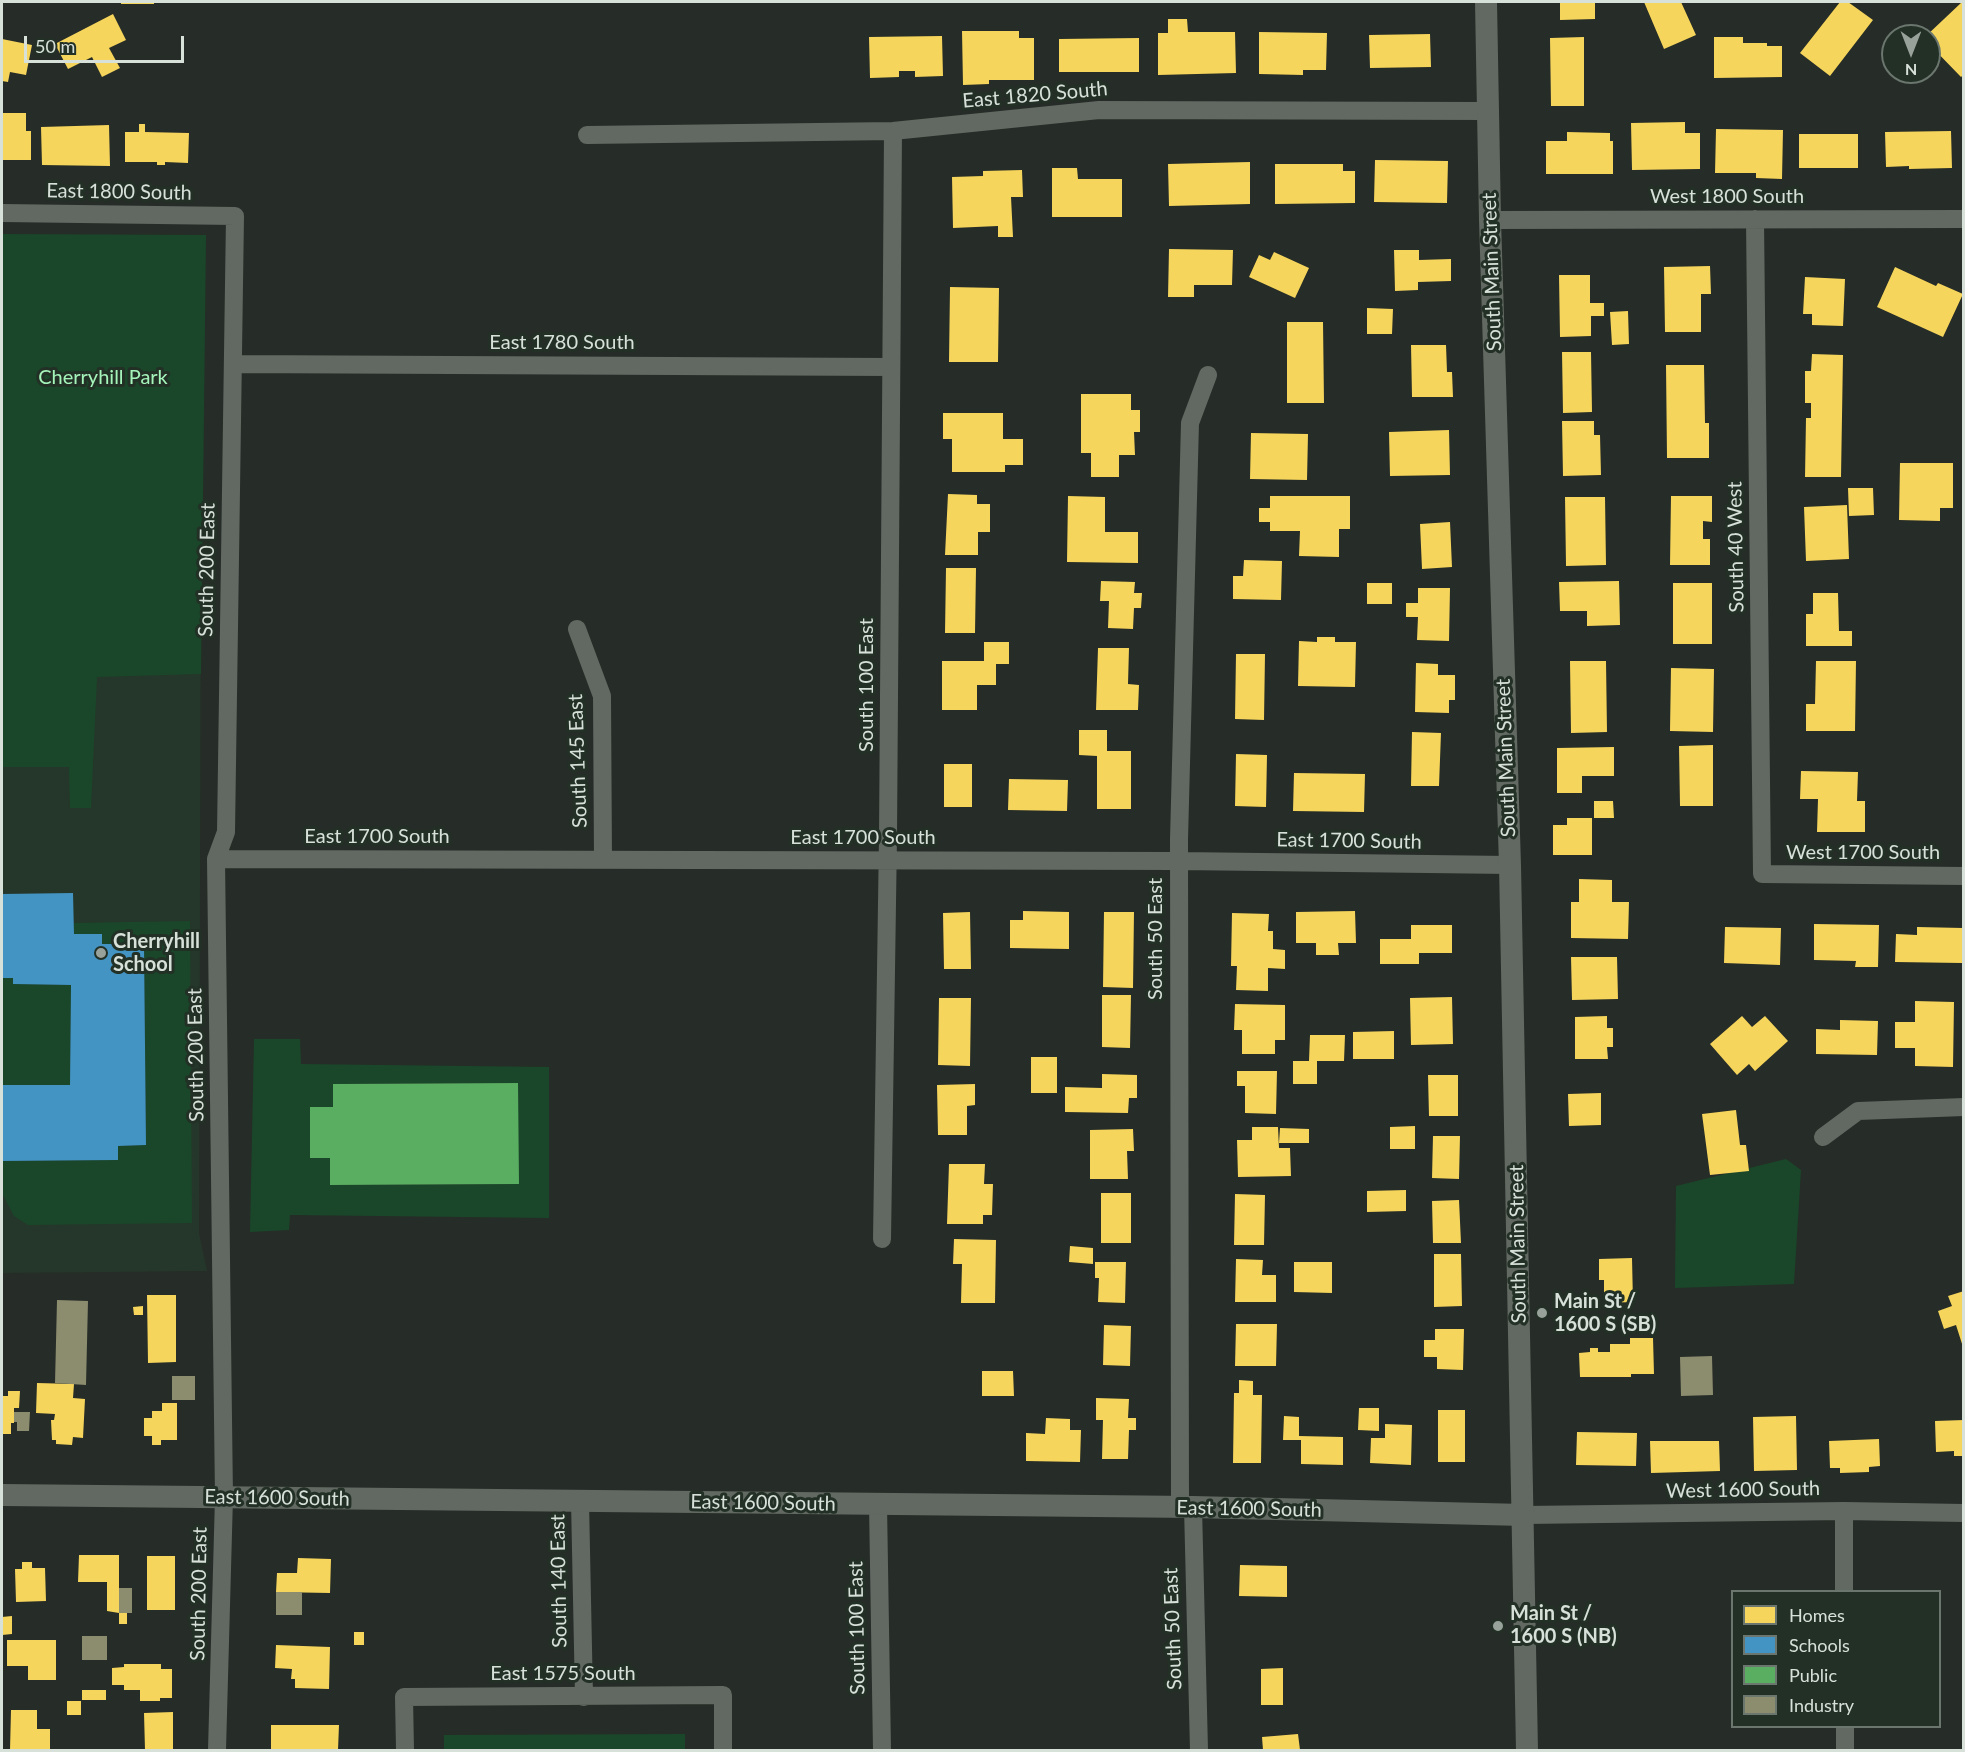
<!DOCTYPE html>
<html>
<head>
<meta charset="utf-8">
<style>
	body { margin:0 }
	#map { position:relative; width:1965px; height:1752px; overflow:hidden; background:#262c27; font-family:Lato,sans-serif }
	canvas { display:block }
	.frame { position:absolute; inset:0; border:3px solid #d7e0d9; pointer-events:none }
	.legend { position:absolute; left:1731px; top:1590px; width:210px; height:138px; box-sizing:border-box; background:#223026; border:2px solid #6a766e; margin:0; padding:8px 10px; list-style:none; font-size:18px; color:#d7e0d9 }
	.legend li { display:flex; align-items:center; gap:12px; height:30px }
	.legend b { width:30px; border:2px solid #6a766e }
	.north { position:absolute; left:1881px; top:24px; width:60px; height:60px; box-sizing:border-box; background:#223026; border:2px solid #6a766e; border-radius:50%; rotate:180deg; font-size:16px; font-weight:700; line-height:24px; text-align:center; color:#d7e0d9 }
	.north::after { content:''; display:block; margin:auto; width:21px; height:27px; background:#99a19b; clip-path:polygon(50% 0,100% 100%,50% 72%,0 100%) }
	.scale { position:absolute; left:24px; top:36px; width:160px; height:27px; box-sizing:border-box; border:3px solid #d7e0d9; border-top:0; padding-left:8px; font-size:18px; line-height:21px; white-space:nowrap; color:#d7e0d9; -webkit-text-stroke:4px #223026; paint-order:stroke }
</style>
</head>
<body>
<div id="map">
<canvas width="1965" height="1752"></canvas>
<div class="frame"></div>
<ul class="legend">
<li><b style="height:16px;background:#f6d55c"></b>Homes</li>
<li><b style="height:16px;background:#4393c3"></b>Schools</li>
<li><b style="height:16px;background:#5aae61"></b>Public</li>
<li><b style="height:16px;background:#8c8c6e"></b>Industry</li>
</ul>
<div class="north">N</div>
<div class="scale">50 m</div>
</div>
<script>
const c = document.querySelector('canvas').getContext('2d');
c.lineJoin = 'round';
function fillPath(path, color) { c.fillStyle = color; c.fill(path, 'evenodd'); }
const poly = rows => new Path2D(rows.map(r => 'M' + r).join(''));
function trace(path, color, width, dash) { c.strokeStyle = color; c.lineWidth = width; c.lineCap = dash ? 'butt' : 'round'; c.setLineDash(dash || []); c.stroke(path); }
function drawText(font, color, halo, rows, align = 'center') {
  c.font = font + ' Lato,sans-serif'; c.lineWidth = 6; c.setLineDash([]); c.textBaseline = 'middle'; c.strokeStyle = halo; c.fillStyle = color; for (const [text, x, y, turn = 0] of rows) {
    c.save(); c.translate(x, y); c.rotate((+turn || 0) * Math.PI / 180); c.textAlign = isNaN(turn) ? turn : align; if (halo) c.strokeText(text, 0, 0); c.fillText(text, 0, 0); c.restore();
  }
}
fillPath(poly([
	[2,539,201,540,199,1233,207,1271,2,1273]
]), '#25372a');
fillPath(poly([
	[2,234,206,235,201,674,97,677,91,808,70,808,69,767,2,767],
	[190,921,192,1223,28,1225,14,1216,2,1193,2,1161,118,1160,118,1146,146,1145,144,944,102,944,102,934,74,934,74,923],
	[2,978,13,978,14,984,71,985,70,1085,2,1085],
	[254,1039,300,1039,301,1064,549,1067,549,1218,290,1215,289,1230,250,1232],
	[518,1083,518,1184,330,1185,330,1158,311,1158,310,1107,333,1107,333,1084],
	[1786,1159,1801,1170,1794,1284,1675,1288,1676,1186],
	[685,1734,685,1750,444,1750,444,1735]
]), '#1a472a');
fillPath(poly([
	[121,2,154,2,154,4,121,4],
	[1560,2,1595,2,1595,19,1560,20],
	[1644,2,1681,2,1696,35,1664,49],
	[1840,2,1848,2,1873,20,1830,76,1800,53],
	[1962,2,1964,2,1964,74,1961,77,1929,44,1929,36,1926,36],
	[113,14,126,40,109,48,120,68,102,77,92,57,68,69,55,44],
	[1168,19,1187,19,1188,32,1235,32,1236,73,1158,75,1158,33,1168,33],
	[962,31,1019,31,1019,38,1034,38,1034,80,989,80,989,84,963,85],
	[1259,32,1327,33,1326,70,1303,70,1303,75,1259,74],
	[1430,34,1431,67,1370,68,1369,35],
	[942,36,943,76,915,77,915,71,899,71,899,77,870,78,869,37],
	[1584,37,1584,106,1551,106,1550,38],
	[1714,37,1743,37,1743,43,1767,43,1767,46,1782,46,1782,77,1714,78],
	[1139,38,1139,72,1059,72,1059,39],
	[2,39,32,45,26,75,10,72,8,82,2,81],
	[2,113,26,113,26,131,31,131,31,160,2,160],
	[1685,122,1685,133,1700,133,1700,169,1632,170,1631,123],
	[139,124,145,124,145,132,189,133,188,163,165,162,165,165,157,165,157,162,125,162,125,132,139,132],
	[109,125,110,166,42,165,41,127],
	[1716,129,1783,130,1782,179,1756,178,1756,173,1715,173],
	[1951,131,1952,168,1909,169,1909,166,1886,167,1885,132],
	[1567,132,1610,133,1610,141,1613,141,1613,174,1546,174,1546,141,1567,141],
	[1799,134,1858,134,1858,168,1799,168],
	[1375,160,1448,161,1447,203,1374,202],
	[1250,162,1250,204,1169,206,1168,164],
	[1275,164,1343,164,1343,171,1355,171,1355,203,1275,204],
	[1052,168,1077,168,1078,179,1122,179,1122,217,1052,217],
	[1022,170,1023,197,1011,197,1013,237,998,237,998,226,953,228,952,177,983,176,983,171],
	[1169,249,1233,250,1232,285,1194,285,1194,297,1168,297],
	[1394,250,1419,250,1419,260,1451,259,1451,281,1418,282,1418,290,1395,291],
	[1274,252,1309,268,1295,298,1249,277,1259,255,1270,260],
	[1710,266,1711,294,1701,294,1701,332,1665,332,1664,267],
	[1895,267,1936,286,1938,283,1963,294,1943,337,1877,307],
	[1559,275,1590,275,1590,303,1604,303,1604,316,1591,316,1591,336,1560,337],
	[1805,277,1845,279,1843,326,1812,325,1812,314,1803,314],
	[950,287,999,288,998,362,949,362],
	[1367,308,1393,309,1392,334,1367,334],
	[1628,311,1629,344,1612,345,1610,312],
	[1287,322,1323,322,1324,403,1287,403],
	[1411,345,1446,345,1447,372,1452,372,1453,397,1412,397],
	[1562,352,1591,352,1592,412,1563,413],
	[1812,354,1843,355,1841,477,1805,477,1806,418,1811,418,1811,403,1805,403,1805,371,1811,371],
	[1666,365,1704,365,1705,423,1709,423,1709,458,1667,458],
	[1081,394,1131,394,1131,410,1140,410,1140,432,1134,432,1135,455,1119,455,1119,477,1091,477,1091,453,1081,453],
	[943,413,1003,413,1003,439,1023,439,1023,465,1005,465,1005,472,952,472,952,439,943,439],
	[1562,421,1594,421,1594,435,1600,435,1601,475,1563,476],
	[1449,430,1450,475,1390,476,1389,432],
	[1251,433,1308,434,1307,480,1250,479],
	[1900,463,1953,463,1953,508,1940,508,1940,521,1899,520],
	[1848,488,1873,488,1874,515,1849,516],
	[948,494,977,495,977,504,990,504,990,532,978,532,978,555,945,555],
	[1068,496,1105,497,1105,532,1138,532,1138,563,1067,562],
	[1270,496,1350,496,1350,529,1339,529,1339,557,1299,556,1300,531,1270,531,1270,522,1259,522,1259,508,1270,508],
	[1671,496,1712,496,1712,522,1703,521,1703,539,1710,539,1710,565,1670,565],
	[1565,497,1605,497,1606,565,1566,566],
	[1847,505,1849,559,1806,561,1804,507],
	[1450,522,1452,567,1422,569,1420,524],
	[1244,560,1282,561,1281,600,1233,599,1233,576,1243,576],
	[946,568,976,568,975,633,945,633],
	[1101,581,1135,582,1134,593,1142,593,1141,608,1134,608,1133,629,1108,628,1109,601,1100,601],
	[1619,581,1620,625,1587,626,1587,611,1560,611,1559,582],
	[1367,583,1392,583,1392,604,1367,604],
	[1673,583,1712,583,1712,644,1673,644],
	[1418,588,1450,588,1449,641,1417,640,1418,617,1406,617,1406,603,1418,603],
	[1813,593,1838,593,1839,631,1852,631,1852,646,1806,646,1806,614,1813,614],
	[1317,637,1335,637,1335,642,1356,642,1355,687,1298,686,1299,641,1317,642],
	[984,642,1009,642,1009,664,996,664,996,685,977,685,977,710,942,710,942,661,984,661],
	[1098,648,1129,648,1128,684,1139,685,1138,710,1096,710],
	[1236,654,1265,654,1264,720,1235,719],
	[1570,661,1606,661,1607,732,1571,733],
	[1816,661,1856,661,1855,731,1806,731,1806,704,1815,704],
	[1416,663,1438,664,1438,675,1455,675,1455,700,1449,700,1449,713,1415,712],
	[1671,668,1714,669,1713,732,1670,731],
	[1079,730,1107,730,1107,751,1131,751,1131,809,1097,809,1097,756,1079,755],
	[1412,732,1441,733,1439,786,1411,786],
	[1713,745,1713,806,1680,806,1679,746],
	[1614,747,1614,776,1582,776,1582,793,1557,793,1557,748],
	[1236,754,1267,755,1266,807,1235,806],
	[944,764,972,764,972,807,944,807],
	[1801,771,1858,772,1857,801,1865,801,1865,832,1817,832,1818,799,1800,799],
	[1294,773,1365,774,1364,812,1293,811],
	[1009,779,1068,780,1067,811,1008,810],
	[1594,801,1613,801,1614,818,1594,818],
	[1567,818,1592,818,1592,855,1553,855,1553,825,1567,825],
	[1579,879,1612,880,1612,902,1629,902,1628,939,1571,938,1571,902,1579,902],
	[1023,911,1069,912,1069,949,1010,948,1010,920,1023,920],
	[1355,911,1356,943,1338,943,1339,955,1316,955,1316,943,1296,943,1296,912],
	[970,912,971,969,944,969,943,913],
	[1104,912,1134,912,1133,988,1103,987],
	[1232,913,1269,914,1268,931,1273,931,1273,949,1285,950,1285,969,1268,968,1268,991,1236,990,1237,966,1231,966],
	[1814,924,1879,925,1878,967,1855,967,1856,961,1814,960],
	[1411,925,1452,925,1452,953,1419,953,1419,964,1380,964,1380,939,1411,939],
	[1725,927,1781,928,1780,965,1724,963],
	[1917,927,1963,928,1962,963,1895,962,1896,934,1917,935],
	[1571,957,1617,957,1618,999,1572,1000],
	[1102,995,1131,995,1130,1048,1102,1047],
	[1452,997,1453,1044,1411,1045,1410,998],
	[939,998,971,998,970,1066,938,1065],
	[1915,1001,1954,1002,1953,1067,1915,1066,1915,1048,1895,1048,1895,1022,1915,1022],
	[1235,1004,1285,1005,1285,1040,1275,1040,1275,1054,1242,1054,1242,1030,1234,1030],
	[1607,1016,1607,1028,1613,1028,1613,1047,1607,1047,1608,1059,1575,1059,1575,1017],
	[1742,1016,1752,1027,1765,1016,1788,1041,1755,1071,1749,1064,1737,1075,1710,1044],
	[1840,1020,1878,1021,1877,1055,1816,1054,1816,1029,1840,1030],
	[1394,1031,1394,1059,1353,1059,1353,1032],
	[1310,1035,1345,1035,1344,1061,1317,1061,1317,1084,1293,1084,1293,1061,1309,1061],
	[1031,1057,1057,1057,1057,1093,1031,1093],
	[1237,1071,1277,1071,1276,1114,1245,1113,1245,1086,1237,1086],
	[1102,1074,1137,1075,1137,1098,1129,1098,1128,1113,1065,1112,1065,1087,1102,1088],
	[1428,1075,1458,1075,1458,1116,1429,1116],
	[975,1084,975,1105,967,1106,967,1135,938,1135,937,1085],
	[1601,1093,1601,1125,1569,1126,1568,1094],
	[1736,1110,1740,1145,1746,1145,1749,1171,1710,1175,1702,1114],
	[1415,1126,1415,1149,1390,1149,1390,1127],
	[1252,1127,1278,1127,1279,1148,1290,1148,1291,1176,1238,1177,1237,1140,1252,1140],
	[1280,1128,1309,1129,1309,1143,1279,1143],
	[1133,1129,1134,1151,1127,1151,1128,1179,1090,1179,1090,1130],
	[1433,1136,1460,1136,1459,1179,1432,1178],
	[949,1164,985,1164,984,1184,993,1184,992,1215,983,1215,983,1224,947,1224],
	[1406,1190,1406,1211,1367,1212,1367,1191],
	[1101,1193,1131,1193,1131,1243,1101,1243],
	[1235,1194,1265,1195,1264,1245,1234,1245],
	[1459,1200,1461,1243,1433,1243,1432,1201],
	[954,1239,996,1240,995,1303,961,1303,962,1264,953,1264],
	[1070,1246,1093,1248,1093,1264,1069,1262],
	[1434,1254,1461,1254,1462,1306,1434,1307],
	[1632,1258,1633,1302,1604,1303,1604,1280,1599,1280,1599,1259],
	[1236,1259,1263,1260,1262,1275,1276,1275,1276,1302,1235,1302],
	[1095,1262,1126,1262,1125,1303,1098,1302,1099,1278,1095,1278],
	[1294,1262,1332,1262,1332,1293,1294,1292],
	[1964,1291,1964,1347,1963,1347,1956,1325,1944,1329,1938,1311,1952,1306,1948,1296],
	[147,1295,176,1295,176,1362,148,1363],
	[143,1306,143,1315,134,1315,133,1307],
	[1236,1324,1277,1324,1276,1366,1235,1366],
	[1104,1325,1131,1326,1130,1366,1103,1365],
	[1435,1329,1464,1329,1463,1370,1437,1369,1437,1357,1424,1357,1424,1340,1435,1340],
	[1630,1338,1653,1338,1654,1374,1631,1374,1631,1377,1580,1377,1579,1353,1590,1352,1590,1348,1598,1348,1598,1352,1610,1352,1610,1344,1630,1344],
	[982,1371,1013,1371,1014,1396,982,1396],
	[1239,1380,1253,1381,1253,1395,1262,1395,1261,1463,1233,1463,1234,1393,1239,1393],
	[37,1383,74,1384,73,1398,85,1399,83,1438,73,1437,72,1445,56,1444,56,1440,52,1440,51,1420,54,1420,55,1414,36,1413],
	[8,1391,20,1391,19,1408,14,1408,14,1423,11,1423,11,1434,2,1434,2,1396,8,1396],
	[1096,1398,1129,1399,1128,1418,1136,1418,1136,1430,1129,1430,1128,1459,1102,1459,1103,1420,1096,1420],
	[162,1403,177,1403,177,1440,161,1440,161,1445,152,1445,152,1436,144,1436,144,1418,152,1418,152,1411,162,1411],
	[1359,1408,1379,1408,1379,1431,1358,1430],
	[1438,1410,1465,1410,1465,1462,1438,1462],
	[1284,1416,1299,1417,1299,1436,1343,1437,1343,1465,1301,1464,1301,1440,1283,1440],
	[1796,1416,1797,1470,1754,1471,1753,1417],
	[1046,1418,1070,1419,1070,1430,1081,1430,1080,1462,1026,1461,1026,1433,1045,1434],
	[1964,1420,1964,1456,1954,1456,1954,1451,1936,1452,1935,1421],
	[1385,1424,1412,1425,1411,1465,1370,1463,1371,1438,1385,1438],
	[1577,1432,1637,1433,1636,1466,1576,1465],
	[1879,1439,1880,1466,1869,1467,1869,1472,1840,1473,1840,1468,1830,1468,1829,1441],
	[1650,1441,1719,1441,1720,1471,1651,1473],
	[79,1555,119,1555,119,1613,107,1611,107,1582,78,1582],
	[147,1556,175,1556,175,1610,147,1610],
	[298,1558,331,1559,330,1593,276,1592,277,1573,297,1573],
	[22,1562,32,1562,32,1568,45,1568,46,1601,16,1602,15,1569,22,1569],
	[1240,1565,1287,1566,1287,1597,1239,1596],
	[119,1613,127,1613,127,1624,119,1624],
	[12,1616,12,1634,2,1635,2,1617],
	[354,1632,364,1632,364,1645,354,1645],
	[7,1640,56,1640,56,1680,28,1680,28,1666,7,1666],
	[276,1645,330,1647,329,1689,295,1688,295,1679,291,1679,292,1669,275,1668],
	[124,1664,161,1664,161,1669,172,1669,172,1698,160,1698,160,1701,140,1701,140,1690,124,1690,124,1685,112,1685,112,1668,124,1667],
	[1283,1668,1283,1705,1261,1705,1261,1669],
	[82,1690,106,1690,106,1700,82,1700],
	[67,1701,81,1701,81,1715,67,1715],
	[11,1710,37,1710,37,1729,50,1729,50,1750,10,1750],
	[173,1712,173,1750,145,1750,144,1713],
	[271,1725,339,1725,338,1750,271,1750],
	[1298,1734,1300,1750,1263,1750,1262,1737]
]), '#f6d55c');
fillPath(poly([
	[73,893,74,934,102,934,102,944,144,944,146,1145,118,1146,118,1160,2,1161,2,1085,70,1085,71,985,13,984,13,978,2,978,2,894]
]), '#4393c3');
fillPath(poly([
	[518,1083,519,1184,330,1185,330,1158,310,1158,310,1107,333,1107,333,1084]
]), '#5aae61');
fillPath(poly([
	[57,1300,88,1301,86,1385,55,1383],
	[1712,1356,1713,1395,1681,1396,1680,1357],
	[172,1376,195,1376,195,1400,172,1400],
	[14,1412,30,1412,29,1431,17,1431,17,1422,14,1422],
	[119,1588,132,1588,132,1613,119,1613],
	[276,1592,302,1592,302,1615,276,1615],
	[82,1636,107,1636,107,1660,82,1660]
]), '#8c8c6e');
trace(poly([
	[587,135,893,131,1099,110,1488,111],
	[2,213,235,216,226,832,216,859,224,1497,217,1750],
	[1755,219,1762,874,1964,876],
	[1490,220,1964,219],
	[233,364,891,367],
	[577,629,602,696,603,860],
	[216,859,1179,861,1510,865],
	[1823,1137,1858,1111,1964,1107],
	[882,1239,888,836,893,131],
	[580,1501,584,1697],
	[878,1504,882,1750],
	[1180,1507,1179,839,1190,423,1208,375],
	[1193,1507,1199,1750],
	[1524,1515,1844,1511,1964,1513],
	[1844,1592,1844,1511],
	[1845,1726,1845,1750],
	[405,1750,404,1697,723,1695,723,1750]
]), '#626862', 18);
trace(poly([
	[1486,2,1490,220,1510,865,1527,1750],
	[2,1495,1193,1507,1524,1515]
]), '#626862', 22);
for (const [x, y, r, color] of [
	[101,953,6,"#99a19b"],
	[1542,1313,6,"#99a19b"],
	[1498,1626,6,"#99a19b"]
]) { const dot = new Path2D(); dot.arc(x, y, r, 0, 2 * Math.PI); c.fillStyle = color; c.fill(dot); trace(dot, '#223026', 2); }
drawText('20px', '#d7e0d9', '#223026', [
	["East 1820 South",1035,95,-5],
	["East 1800 South",119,192,1],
	["West 1800 South",1727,197],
	["South Main Street",1492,272,-92],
	["East 1780 South",562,343],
	["South 40 West",1736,547,-91],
	["South 200 East",207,570,-89],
	["South 100 East",867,685,-90],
	["South Main Street",1506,758,-92],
	["South 145 East",578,761,-92],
	["East 1700 South",377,837],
	["East 1700 South",863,838],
	["East 1700 South",1349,841,1],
	["West 1700 South",1863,853],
	["South 50 East",1156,939,-90],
	["South 200 East",196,1055,-91],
	["South Main Street",1518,1244,-91],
	["West 1600 South",1743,1490,-1],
	["East 1600 South",277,1498,1],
	["East 1600 South",763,1503,1],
	["East 1600 South",1249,1509,1],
	["South 140 East",559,1581,-91],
	["South 200 East",199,1594,-89],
	["South 100 East",857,1628,-91],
	["South 50 East",1173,1629,-92],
	["East 1575 South",563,1674]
]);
drawText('20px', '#a5f4ba', '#223026', [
	["Cherryhill Park",103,378]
]);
drawText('bold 20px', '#d7e0d9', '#223026', [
	["Cherryhill",113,942],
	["School",113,965],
	["Main St /",1554,1302],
	["1600 S (SB)",1554,1325],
	["Main St /",1510,1614],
	["1600 S (NB)",1510,1637]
], 'left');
</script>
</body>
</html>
